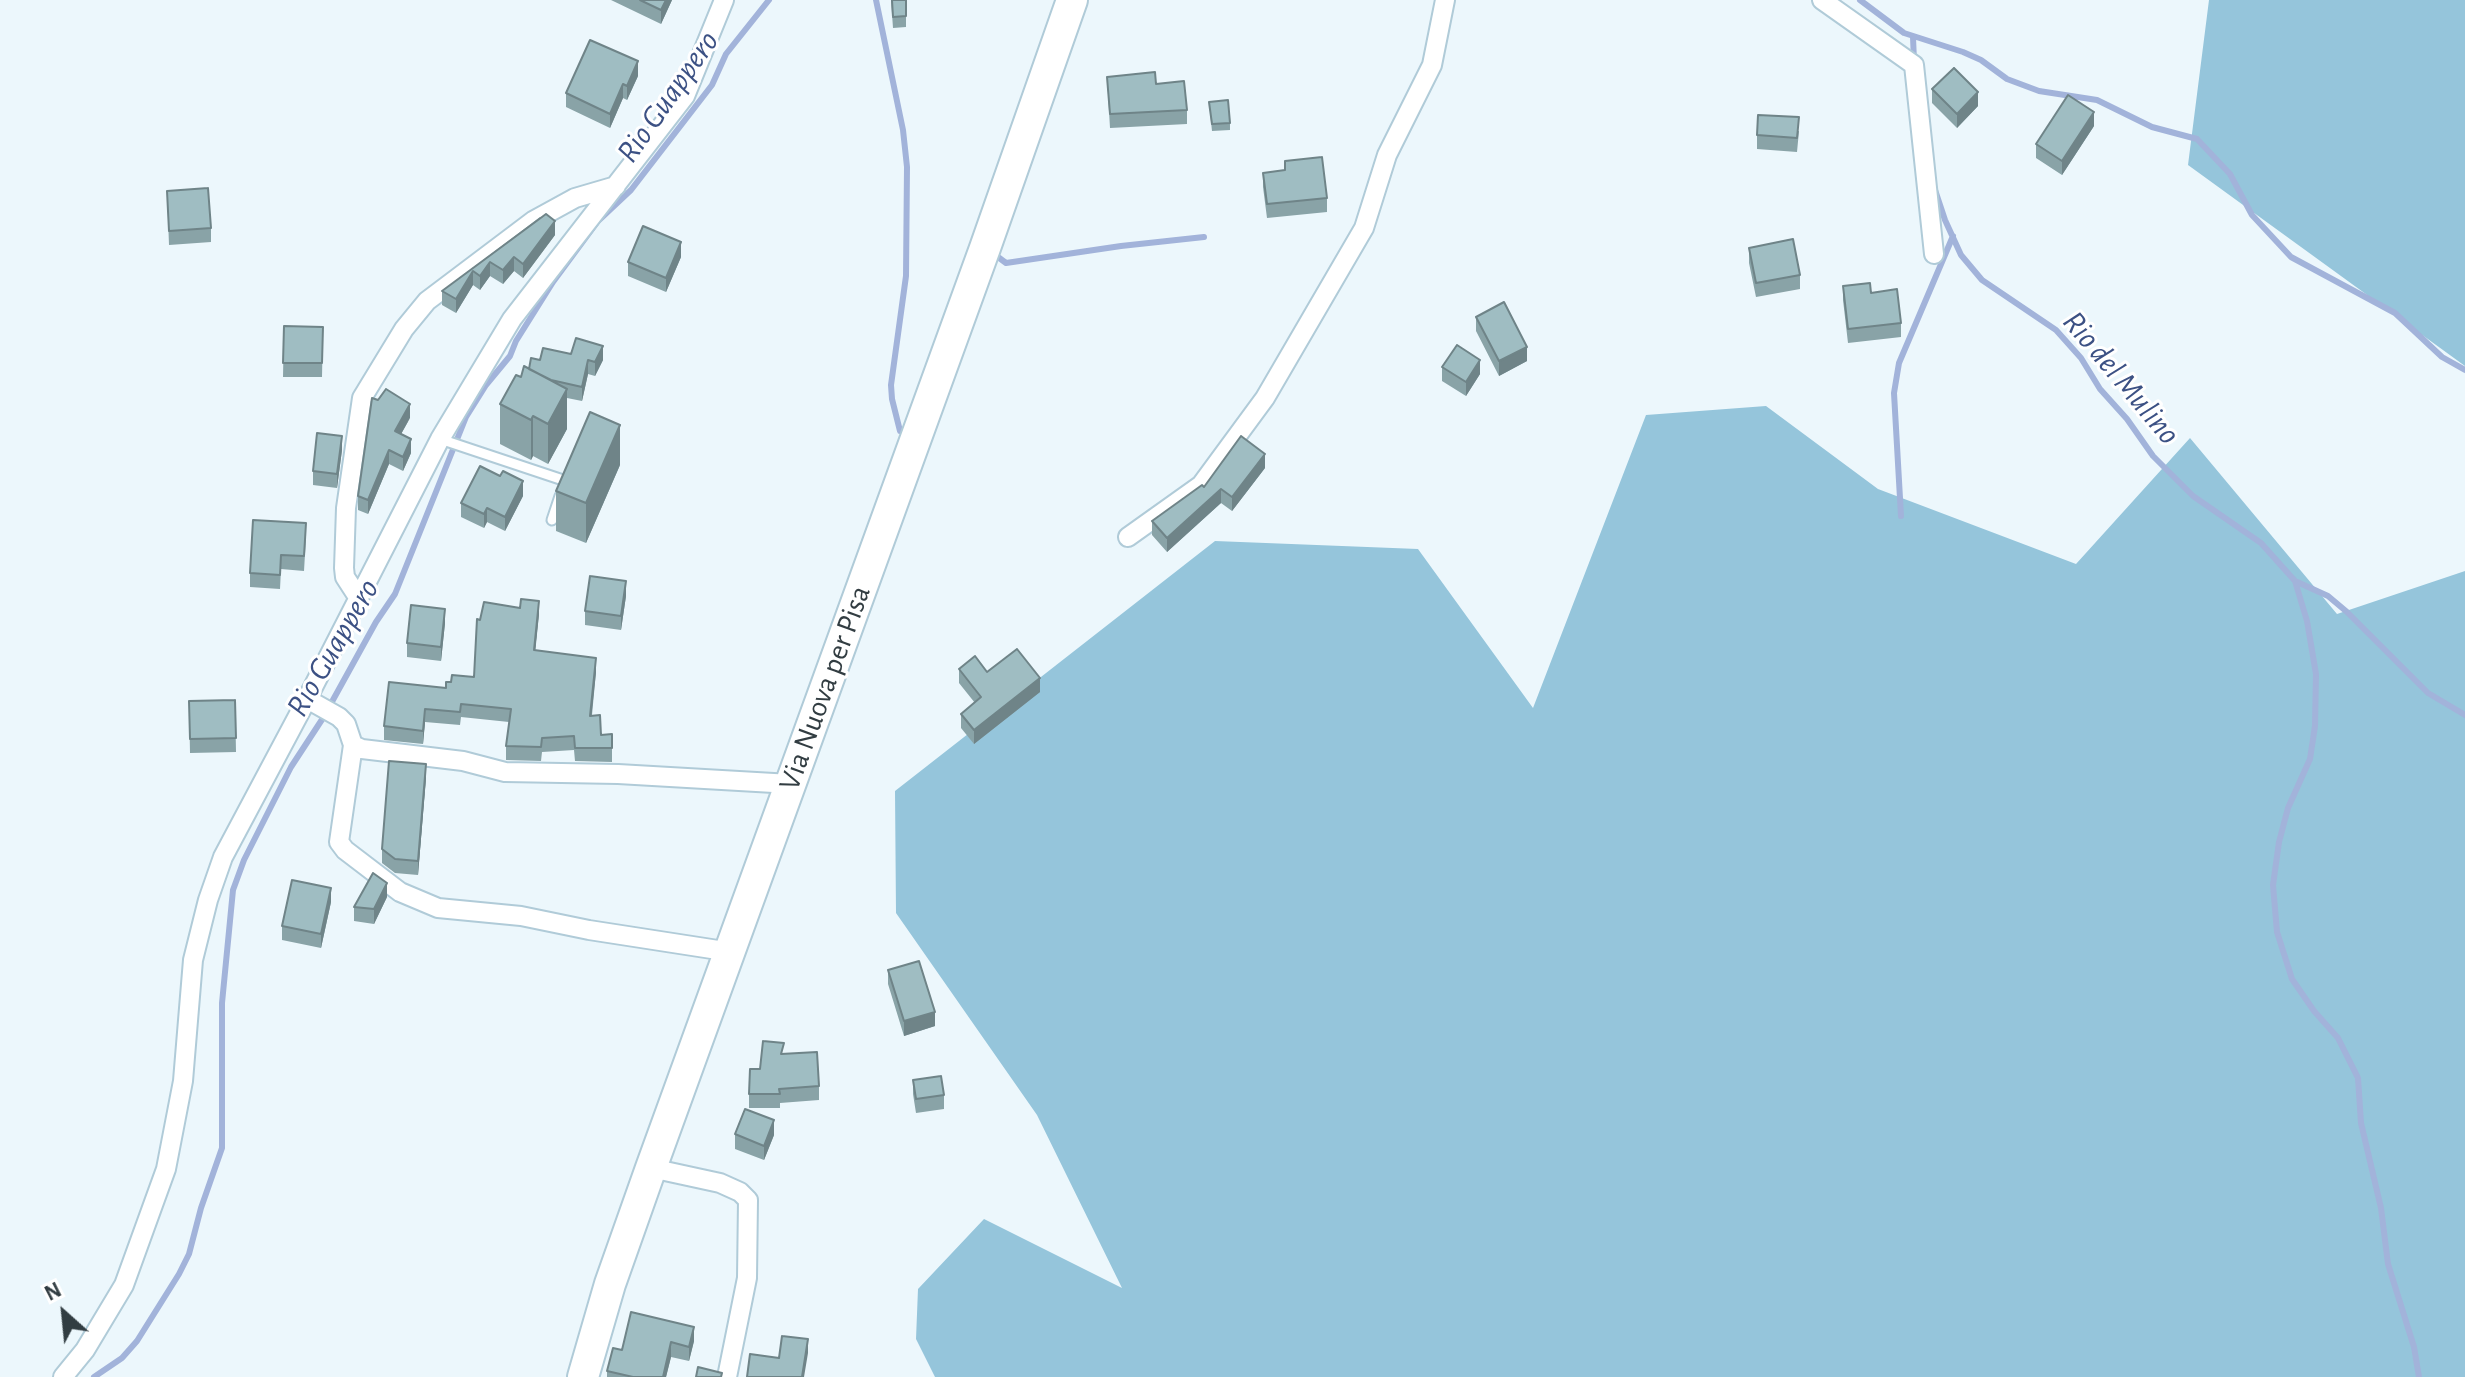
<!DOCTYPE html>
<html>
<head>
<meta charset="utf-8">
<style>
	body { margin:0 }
	#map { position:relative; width:2465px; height:1377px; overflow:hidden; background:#ecf7fc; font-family:"Alegreya Sans",sans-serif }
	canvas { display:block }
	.north { position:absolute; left:24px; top:1273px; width:80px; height:80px; -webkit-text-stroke:6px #fff; paint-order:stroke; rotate:333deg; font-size:22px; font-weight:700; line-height:32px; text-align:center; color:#323d42 }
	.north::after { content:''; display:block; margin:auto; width:28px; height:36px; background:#323d42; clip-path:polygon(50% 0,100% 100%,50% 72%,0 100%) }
</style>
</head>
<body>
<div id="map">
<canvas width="2465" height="1377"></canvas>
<div class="north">N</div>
</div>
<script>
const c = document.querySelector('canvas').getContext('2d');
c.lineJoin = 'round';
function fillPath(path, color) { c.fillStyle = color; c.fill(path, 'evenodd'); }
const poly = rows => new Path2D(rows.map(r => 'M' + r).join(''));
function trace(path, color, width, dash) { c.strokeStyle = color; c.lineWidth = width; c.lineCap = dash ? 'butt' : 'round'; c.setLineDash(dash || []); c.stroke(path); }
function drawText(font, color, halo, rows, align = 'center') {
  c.font = font + ' "Alegreya Sans",sans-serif'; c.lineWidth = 6; c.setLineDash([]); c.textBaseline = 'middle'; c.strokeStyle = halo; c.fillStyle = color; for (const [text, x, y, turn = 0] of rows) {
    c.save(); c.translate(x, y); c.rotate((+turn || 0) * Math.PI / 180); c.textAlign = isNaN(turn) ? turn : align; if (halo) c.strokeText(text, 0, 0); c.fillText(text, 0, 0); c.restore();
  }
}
fillPath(poly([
	[2209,0,2465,0,2465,366,2188,165],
	[1766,406,1878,489,2076,564,2190,438,2337,614,2465,571,2465,1377,935,1377,916,1339,918,1289,984,1219,1122,1288,1037,1115,896,913,895,791,1215,541,1418,549,1533,708,1646,415]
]), '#95c5db');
trace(poly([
	[876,0,903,130,907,167,906,276,891,385,892,399,900,431],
	[1860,0,1904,33,1963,52,1981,60,2007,79,2039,91,2097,100,2152,127,2197,139,2230,174,2252,215,2291,257,2395,313,2442,357,2465,370],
	[1913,37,1914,61],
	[1935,190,1945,220,1961,255,1982,280,2056,330,2081,358,2100,389,2127,419,2153,456,2193,496,2261,543,2295,581,2328,596,2347,612,2428,693,2465,715],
	[998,257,1006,263,1121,246,1204,237],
	[1901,516,1894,393,1899,363,1953,236],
	[2295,581,2307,621,2316,674,2315,726,2310,759,2288,808,2279,842,2273,885,2277,932,2292,979,2314,1011,2338,1038,2358,1078,2361,1123,2381,1208,2388,1264,2414,1347,2419,1377],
	[94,1377,122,1358,137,1341,179,1274,189,1254,201,1208,222,1148,222,1003,233,890,244,860,291,767,323,718,376,622,395,594,466,417,486,385,510,356,516,341,553,282,598,221,631,190,712,85,726,54,769,0]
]), '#a2b3da', 6);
const service = poly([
	[440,439,566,481],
	[552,520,560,496]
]);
const minor = poly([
	[1822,0,1914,65,1934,254],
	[1128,537,1201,485,1265,398,1364,228,1387,155,1432,65,1445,0],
	[358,597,345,577,344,568,346,508,362,398,404,329,427,301,533,221,575,198,616,186],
	[307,699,339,717,346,724,353,745,362,749,463,761,505,772,618,774,791,784],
	[353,745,339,842,345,850,400,892,438,908,521,916,589,930,731,952],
	[651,1168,720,1183,740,1192,748,1200,747,1278,727,1377],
	[63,1377,85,1350,124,1285,166,1169,183,1081,193,960,208,900,223,857,307,699,440,439,512,319,685,96,724,0]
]);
const primary = poly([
	[583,1377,610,1284,651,1168,985,248,1072,0]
]);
trace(service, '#b0cbd8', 13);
trace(minor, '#b0cbd8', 22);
trace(primary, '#b0cbd8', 34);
trace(service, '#fff', 9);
trace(minor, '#fff', 18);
trace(primary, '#fff', 30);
fillPath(poly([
	[611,0,672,0,661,24],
	[891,0,906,0,906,27,893,28],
	[638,76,627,100,623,98,610,128,566,107,566,93],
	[1107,77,1187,110,1187,124,1110,128],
	[1932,89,1978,106,1957,128,1932,103],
	[1209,102,1230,123,1230,130,1212,131],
	[2094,126,2062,175,2036,158,2036,144],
	[1799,131,1797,152,1757,149,1757,135],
	[1285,161,1327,198,1327,212,1267,218,1263,187,1263,173,1285,171],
	[167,191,211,228,211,242,169,245],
	[540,217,555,235,523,278,514,271,503,284,490,276,480,290,473,285,456,313,442,305,442,291],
	[1749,248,1800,275,1800,289,1756,297,1749,263],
	[681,257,666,292,628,276,628,262],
	[1843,286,1871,293,1901,323,1901,337,1848,343,1843,300],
	[1476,317,1527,361,1499,376,1476,331],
	[284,326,323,327,322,377,283,377],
	[540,360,603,360,595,376,588,374,582,401,567,398,567,429,548,464,533,456,531,460,500,444,500,404,529,369],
	[1442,367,1480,374,1466,396,1442,381],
	[410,418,401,434,411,453,403,471,389,464,368,514,358,510,358,496],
	[342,450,337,488,313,485,313,471],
	[620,465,586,543,556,531,556,491],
	[1265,468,1232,511,1221,503,1167,552,1152,535,1152,521,1204,487],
	[523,496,505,531,487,522,484,528,461,517,461,503],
	[306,537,304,571,281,569,280,589,250,587,250,573],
	[626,596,621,630,585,625,585,611],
	[539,614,535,651,596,672,592,715,601,735,612,734,612,762,575,761,574,750,542,752,541,761,506,760,506,746,509,722,461,717,460,725,425,722,423,744,384,740,384,726,446,688,451,682,474,677],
	[445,623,441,661,407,657,407,643],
	[959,669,987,672,1040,692,974,744,961,728,961,714,975,703,959,683],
	[235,700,236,752,190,753,189,701],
	[426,778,418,875,395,873,382,863,382,849],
	[387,897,374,924,354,921,354,907],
	[331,902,321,948,282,940,282,926],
	[888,970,935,1026,904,1036,888,984],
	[784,1054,819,1086,819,1100,780,1103,780,1108,749,1108,749,1094,760,1069],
	[913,1080,944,1095,944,1109,916,1113,913,1094],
	[735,1134,774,1135,764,1160,735,1149],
	[631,1312,694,1341,689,1361,671,1357,666,1377,607,1377,607,1371,622,1350]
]), '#89a3a7');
fillPath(poly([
	[666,0,672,0,661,24,661,10],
	[638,61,638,76,627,100,627,86],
	[623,84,623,98,610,128,610,114],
	[1978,92,1978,106,1957,128,1957,114],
	[2094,112,2094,126,2062,175,2062,161],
	[555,221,555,235,523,278,523,264],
	[681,242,681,257,666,292,666,278],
	[514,257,514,271,503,284,503,270],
	[490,262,490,276,480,290,480,276],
	[473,271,473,285,456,313,456,299],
	[603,346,603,360,595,376,595,362],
	[1527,347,1527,361,1499,376,1499,361],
	[588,360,588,374,582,401,582,387],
	[1480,360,1480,374,1466,396,1466,382],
	[567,389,567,429,548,464,548,424],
	[410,404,410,418,395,445,395,431],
	[533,416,533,456,531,460,531,420],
	[620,425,620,465,586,543,586,503],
	[342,436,342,450,337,488,337,474],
	[411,439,411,453,403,471,403,457],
	[389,450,389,464,368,514,368,500],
	[1265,454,1265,468,1232,511,1232,497],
	[523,481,523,496,505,531,505,517],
	[1221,489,1221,503,1167,552,1167,538],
	[487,508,487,522,484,528,484,514],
	[626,581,626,596,621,630,621,616],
	[539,601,539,614,534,664,534,650],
	[445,609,445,623,441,661,441,647],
	[596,658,596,672,590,729,590,716],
	[1040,678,1040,692,974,744,974,730],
	[425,709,425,722,423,744,423,731],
	[426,764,426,778,418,875,418,861],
	[387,883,387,897,374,924,374,909],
	[331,888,331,902,321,948,321,934],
	[935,1012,935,1026,904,1036,904,1021],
	[774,1120,774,1135,764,1160,764,1146],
	[694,1327,694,1341,689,1361,689,1347],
	[808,1339,808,1353,804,1377,802,1377],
	[671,1342,671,1357,666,1377,663,1377]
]), '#6f8488');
const building = poly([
	[640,0,666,0,661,10,640,0],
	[892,0,906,0,906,16,893,17,892,0],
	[590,40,638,61,627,86,623,84,610,114,566,93,590,40],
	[1954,68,1978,92,1957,114,1932,89,1954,68],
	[1155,72,1156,84,1184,81,1187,110,1110,114,1107,77,1155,72],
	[2068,95,2094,112,2062,161,2036,144,2068,95],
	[1228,100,1230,123,1212,124,1209,102,1228,100],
	[1758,115,1799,117,1797,138,1757,135,1758,115],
	[1322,157,1327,198,1267,204,1263,173,1285,170,1285,161,1322,157],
	[208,188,211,228,169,231,167,191,208,188],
	[546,214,555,221,523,264,514,257,503,270,490,262,480,276,473,271,456,299,442,291,546,214],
	[643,226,681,242,666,278,628,262,643,226],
	[1793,239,1800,275,1756,283,1749,248,1793,239],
	[1870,283,1871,293,1897,289,1901,323,1848,329,1843,286,1870,283],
	[1504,302,1527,347,1499,361,1476,317,1504,302],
	[284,326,323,327,322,363,283,363,284,326],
	[576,338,603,346,595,362,588,360,582,387,551,380,529,369,531,358,540,360,543,348,571,354,576,338],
	[1457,345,1480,360,1466,382,1442,367,1457,345],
	[524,366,567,389,548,424,533,416,531,420,500,404,516,375,521,377,524,366],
	[386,389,410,404,395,431,411,439,403,457,389,450,368,500,358,496,372,398,378,400,386,389],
	[590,412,620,425,586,503,556,491,590,412],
	[317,433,342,436,337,474,313,471,317,433],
	[1241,436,1265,454,1232,497,1221,489,1167,538,1152,521,1202,485,1204,487,1241,436],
	[480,466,500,476,503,471,523,481,505,517,487,508,484,514,461,503,480,466],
	[253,520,306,523,304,556,281,555,280,575,250,573,253,520],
	[590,576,626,581,621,616,585,611,590,576],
	[521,599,539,601,534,650,596,658,590,716,600,715,601,735,612,734,612,748,575,748,574,736,542,738,541,747,506,746,511,709,461,704,460,712,425,709,423,731,384,726,389,682,446,688,446,682,451,682,452,675,474,677,477,619,480,620,484,602,520,608,521,599],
	[411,605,445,609,441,647,407,643,411,605],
	[1017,649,1040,678,974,730,961,714,981,697,959,669,975,656,987,672,1017,649],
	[235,700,236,738,190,739,189,701,235,700],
	[389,761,426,764,418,861,395,859,382,849,389,761],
	[373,873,387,883,374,909,354,907,373,873],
	[292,880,331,888,321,934,282,926,292,880],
	[919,961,935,1012,904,1021,888,970,919,961],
	[763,1041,784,1043,781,1054,817,1052,819,1086,779,1089,780,1094,749,1094,750,1069,760,1069,763,1041],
	[941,1076,944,1095,916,1099,913,1080,941,1076],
	[745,1109,774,1120,764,1146,735,1134,745,1109],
	[631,1312,694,1327,689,1347,671,1342,663,1377,633,1377,607,1371,613,1348,622,1350,631,1312],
	[782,1336,808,1339,802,1377,747,1377,750,1354,779,1358,782,1336],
	[698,1367,722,1373,721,1377,696,1377,698,1367]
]);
fillPath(building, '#9fbdc2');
trace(building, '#6f8488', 2);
drawText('30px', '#323d42', '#fff', [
	["Via Nuova per Pisa",825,688,-70]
]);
drawText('italic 32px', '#3c5184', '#fff', [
	["Rio Guappero",668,97,-55],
	["Rio del Mulino",2121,378,50],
	["Rio Guappero",333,648,-60]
]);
</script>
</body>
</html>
